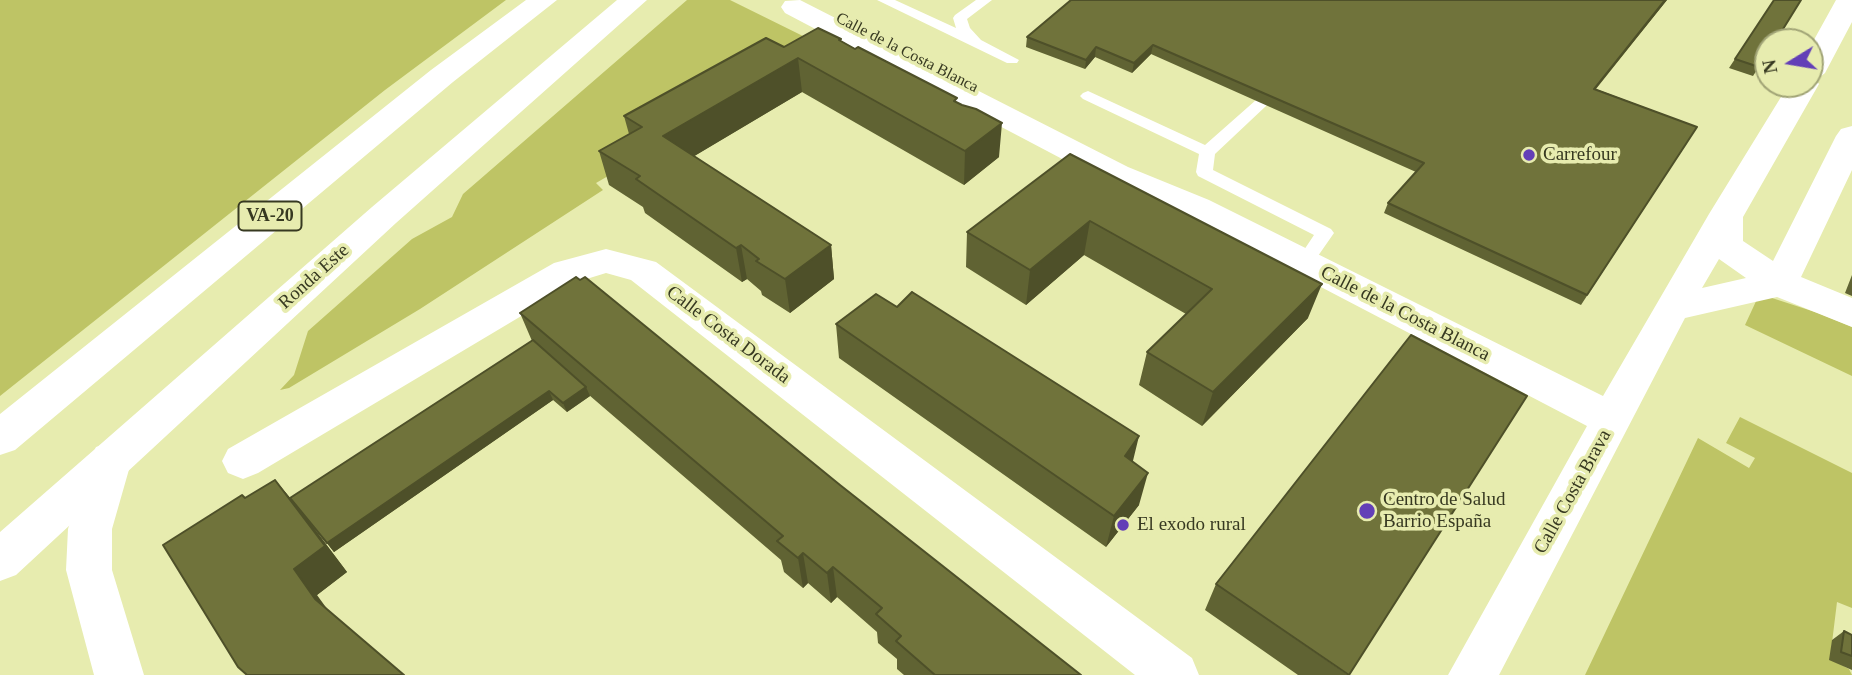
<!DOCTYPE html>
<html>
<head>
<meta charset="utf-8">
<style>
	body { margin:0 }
	#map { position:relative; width:1852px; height:675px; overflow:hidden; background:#e7ecaf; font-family:Georgia,serif }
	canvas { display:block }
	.north { position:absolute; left:1754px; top:28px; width:70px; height:70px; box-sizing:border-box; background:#e7ecaf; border:2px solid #a1a476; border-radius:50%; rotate:259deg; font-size:19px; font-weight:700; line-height:28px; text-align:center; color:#373921 }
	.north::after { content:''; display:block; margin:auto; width:24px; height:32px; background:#633fb7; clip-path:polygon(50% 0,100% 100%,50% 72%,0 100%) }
</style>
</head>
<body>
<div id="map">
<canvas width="1852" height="675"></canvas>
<div class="north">N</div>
</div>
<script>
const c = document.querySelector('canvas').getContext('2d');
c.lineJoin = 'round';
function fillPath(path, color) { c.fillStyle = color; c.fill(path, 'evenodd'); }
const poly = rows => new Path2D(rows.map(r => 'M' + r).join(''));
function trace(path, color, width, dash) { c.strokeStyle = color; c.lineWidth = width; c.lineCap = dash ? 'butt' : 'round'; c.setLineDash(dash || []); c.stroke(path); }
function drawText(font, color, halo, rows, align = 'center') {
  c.font = font + ' Georgia,serif'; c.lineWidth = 7; c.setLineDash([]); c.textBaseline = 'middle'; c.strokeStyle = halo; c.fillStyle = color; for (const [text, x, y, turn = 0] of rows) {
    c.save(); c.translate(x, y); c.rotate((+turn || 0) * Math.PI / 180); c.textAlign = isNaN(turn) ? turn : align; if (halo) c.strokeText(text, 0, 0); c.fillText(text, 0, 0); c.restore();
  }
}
fillPath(poly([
	[0,0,506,0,385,90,0,396],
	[687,0,730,0,811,40,639,158,596,183,603,190,420,309,289,388,280,390,294,375,308,331,412,239,452,217,463,194],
	[1758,297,1772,298,1818,313,1852,327,1852,376,1745,325],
	[1740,417,1852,473,1852,608,1837,602,1830,659,1849,669,1852,675,1585,675,1698,438,1749,468,1755,458,1726,443]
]), '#bec465');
fillPath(poly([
	[877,0,895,0,956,28,953,18,955,15,976,0,992,0,967,19,970,28,981,40,1019,60,1017,63,1007,63,877,0],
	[1088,91,1205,145,1256,100,1266,100,1269,103,1266,106,1215,154,1213,170,1331,229,1334,233,1311,266,1305,268,1299,266,1296,262,1314,235,1198,176,1196,172,1199,154,1083,99,1080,96,1083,93,1088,91]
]), '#fff');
fillPath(poly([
	[800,0,1128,167,1209,200,1603,396,1709,214,1789,84,1810,84,1810,47,1836,0,1852,0,1852,22,1825,73,1816,80,1819,84,1743,217,1743,241,1773,261,1836,136,1841,129,1852,126,1852,170,1801,277,1852,298,1852,327,1777,297,1685,318,1499,675,1448,675,1587,426,1185,216,1104,181,785,13,781,7,785,1,800,0],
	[1719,259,1746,278,1702,288,1719,259],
	[606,249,656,262,1192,658,1199,675,1135,675,631,280,606,273,580,281,258,473,243,479,228,473,222,461,228,449,554,263,606,249]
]), '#fff');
fillPath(poly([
	[111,442,126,447,132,459,112,529,112,570,144,675,94,675,66,570,68,529,90,459,96,447,111,442]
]), '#fff');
fillPath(poly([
	[526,0,557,0,453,82,15,450,0,455,0,414,431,70,526,0],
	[617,0,647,0,396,223,16,575,0,581,0,532,372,207,617,0]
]), '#fff');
fillPath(poly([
	[1071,0,1667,0,1596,89,1697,127,1581,305,1384,213,1388,203,1416,172,1151,54,1132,73,1095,57,1085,69,1026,47,1027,37],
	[1774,0,1768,53,1753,76,1729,68],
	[841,41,957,103,999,157,964,185,802,92,694,156,831,245,834,279,790,313,762,295,761,291,747,279,742,282,645,213,643,207,609,185,599,151,629,134,624,116,784,47],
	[1070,154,1308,318,1202,426,1139,385,1147,352,1186,314,1084,255,1026,305,966,267,967,232],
	[1852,275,1852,296,1845,293],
	[520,313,840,485,1081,675,904,675,897,669,897,659,878,643,877,632,837,597,831,603,808,583,803,588,784,572,781,560,589,395,590,396,567,412,553,400,334,552,301,511,347,572,317,595,247,675,245,498,275,480,290,498,532,341],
	[836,324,1132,462,1139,505,1106,547,839,358],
	[1216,584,1348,675,1298,675,1205,610],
	[1844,631,1852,635,1852,670,1829,660,1832,640]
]), '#606333');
fillPath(poly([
	[1665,0,1667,0,1588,98,1594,89],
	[1153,45,1151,54,1132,73,1134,63],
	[1096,47,1095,57,1085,69,1086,60],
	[798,58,802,92,671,170,663,136],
	[1002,123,999,157,964,185,965,151],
	[1090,221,1084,255,1026,305,1030,270],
	[741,245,747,279,742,282,736,248],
	[831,245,834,279,790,313,785,279],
	[1322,284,1308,318,1202,426,1213,392],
	[586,387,590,396,567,412,563,403],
	[549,391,553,400,334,552,327,543],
	[1139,436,1131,469,1125,456],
	[1148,473,1139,505,1106,547,1114,516],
	[275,480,298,507,347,572,317,595,338,624,315,599,294,569],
	[803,553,808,583,803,588,798,558],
	[833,567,837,597,831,603,827,573]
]), '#4e5029');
const building = poly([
	[1071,0,1665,0,1594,89,1697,127,1587,295,1388,203,1424,163,1153,45,1134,63,1096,47,1086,60,1027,37,1071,0],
	[1774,0,1801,0,1775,42,1768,42,1768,53,1759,67,1735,59,1774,0],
	[818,28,841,39,839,40,855,49,858,47,957,98,954,101,962,105,976,109,1002,123,965,151,798,58,663,136,831,245,785,279,756,261,759,259,741,245,736,248,636,179,640,176,599,151,642,127,624,116,766,38,784,47,818,28],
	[1070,154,1322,284,1213,392,1147,352,1212,289,1090,221,1030,270,967,232,1070,154],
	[576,277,580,280,585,277,840,485,1081,675,935,675,896,641,901,636,876,614,882,608,833,567,827,573,803,553,798,558,777,541,783,536,520,313,576,277],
	[912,292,1139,436,1125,456,1148,473,1114,516,836,324,876,294,897,307,912,292],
	[1411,335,1527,396,1349,675,1216,584,1411,335],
	[533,340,586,387,563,403,549,391,327,543,290,498,533,340],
	[275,480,325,546,294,569,315,599,404,675,247,675,238,667,163,545,242,495,245,498,275,480],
	[1844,631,1852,635,1852,656,1841,652,1844,631]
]);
fillPath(building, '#70733b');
trace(building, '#4e5029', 2);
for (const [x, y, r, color] of [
	[1529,155,7,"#633fb7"],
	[1367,511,9,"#633fb7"],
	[1123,525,7,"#633fb7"]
]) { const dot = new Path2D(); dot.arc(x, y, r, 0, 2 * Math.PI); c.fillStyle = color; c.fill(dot); trace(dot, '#e7ecaf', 2.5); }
drawText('16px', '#373921', '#e7ecaf', [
	["Calle de la Costa Blanca",907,53,27]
]);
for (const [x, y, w] of [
	[270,216,63]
]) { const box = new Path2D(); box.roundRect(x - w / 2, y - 14.5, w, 29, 5); c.fillStyle = '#e7ecaf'; c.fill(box); trace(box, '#373921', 2); }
drawText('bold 18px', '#373921', null, [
	["VA-20",270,216]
]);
drawText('19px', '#373921', '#e7ecaf', [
	["Carrefour",1543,155],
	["Centro de Salud",1383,500],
	["Barrio España",1383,522],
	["El exodo rural",1137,525]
], 'left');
drawText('19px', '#373921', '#e7ecaf', [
	["Ronda Este",314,277,-42],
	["Calle de la Costa Blanca",1405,314,27],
	["Calle Costa Dorada",728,335,37],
	["Calle Costa Brava",1573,492,-61]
]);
</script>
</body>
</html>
